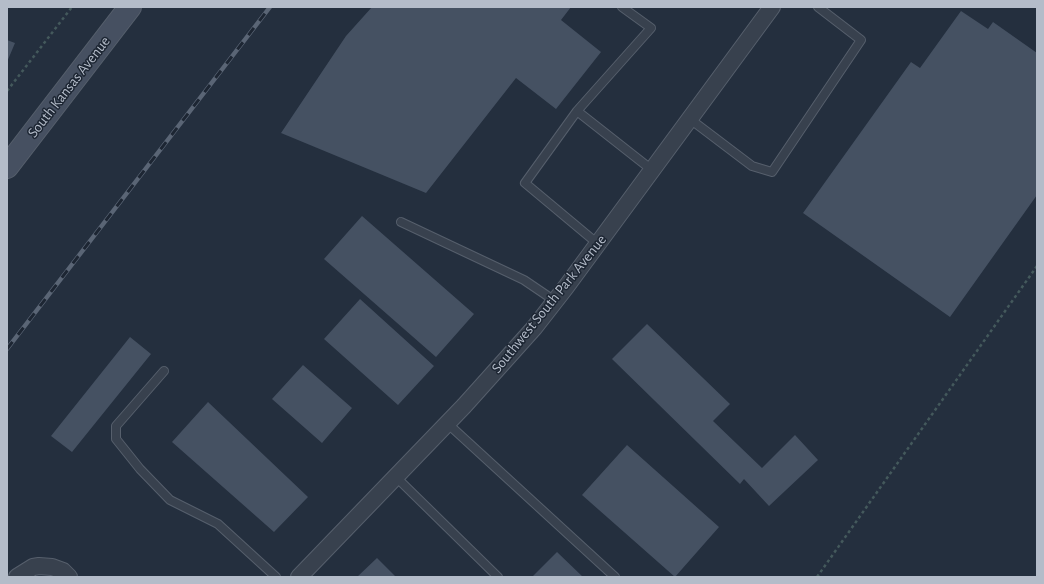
<!DOCTYPE html>
<html>
<head>
<meta charset="utf-8">
<style>
	body { margin:0 }
	#map { position:relative; width:1044px; height:584px; overflow:hidden; background:#242f3e; font-family:"Alegreya Sans",sans-serif }
	canvas { display:block }
	.frame { position:absolute; inset:0; border:8px solid #b4bcc9; pointer-events:none }
</style>
</head>
<body>
<div id="map">
<canvas width="1044" height="584"></canvas>
<div class="frame"></div>
</div>
<script>
const c = document.querySelector('canvas').getContext('2d');
c.lineJoin = 'round';
function fillPath(path, color) { c.fillStyle = color; c.fill(path, 'evenodd'); }
const poly = rows => new Path2D(rows.map(r => 'M' + r).join(''));
function trace(path, color, width, dash) { c.strokeStyle = color; c.lineWidth = width; c.lineCap = dash ? 'butt' : 'round'; c.setLineDash(dash || []); c.stroke(path); }
function drawText(font, color, halo, rows, align = 'center') {
  c.font = font + ' "Alegreya Sans",sans-serif'; c.lineWidth = 3; c.setLineDash([]); c.textBaseline = 'middle'; c.strokeStyle = halo; c.fillStyle = color; for (const [text, x, y, turn = 0] of rows) {
    c.save(); c.translate(x, y); c.rotate((+turn || 0) * Math.PI / 180); c.textAlign = isNaN(turn) ? turn : align; if (halo) c.strokeText(text, 0, 0); c.fillText(text, 0, 0); c.restore();
  }
}
fillPath(poly([
	[372,7,571,7,561,20,601,52,556,109,516,78,426,193,281,133,346,36],
	[961,11,988,29,993,22,1037,53,1037,195,950,317,803,213,911,62,920,68],
	[7,40,15,43,7,62],
	[362,216,474,314,436,357,324,259],
	[360,299,434,366,398,405,324,339],
	[647,324,730,404,713,421,762,468,795,435,818,460,769,506,744,479,740,484,612,359],
	[130,337,151,354,72,452,51,436],
	[303,365,352,408,322,443,272,399],
	[208,402,308,497,274,532,172,442],
	[627,445,719,527,675,577,582,495],
	[557,552,583,577,532,577],
	[377,558,396,577,357,577]
]), '#455162');
const service = poly([
	[577,111,651,28,622,7],
	[690,119,752,166,772,172,861,40,818,7],
	[401,222,524,280,555,301],
	[598,244,525,183,577,111,652,170],
	[164,371,116,426,116,439,140,469,170,500,218,524,276,577],
	[447,423,615,577],
	[395,476,498,577]
]);
const minor = poly([
	[17,577,33,567,39,566,52,567,63,571,69,577],
	[299,577,464,406,534,328,566,287,772,7]
]);
const secondary = poly([
	[7,167,130,7]
]);
trace(service, '#565f6c', 10);
trace(minor, '#565f6c', 18);
trace(secondary, '#565f6c', 24);
trace(poly([
	[7,91,72,7],
	[817,577,1037,266]
]), '#44595c', 2.5, [3, 3]);
trace(service, '#38414e', 8);
trace(minor, '#38414e', 16);
trace(secondary, '#465061', 22);
const rail = poly([
	[7,349,270,7]
]);
trace(rail, '#5a6575', 4.5);
trace(rail, '#1d2633', 3, [9]);
drawText('15px', '#b4bcc9', '#1d2633', [
	["South Kansas Avenue",69,87,-52],
	["Southwest South Park Avenue",549,304,-51]
]);
</script>
</body>
</html>
